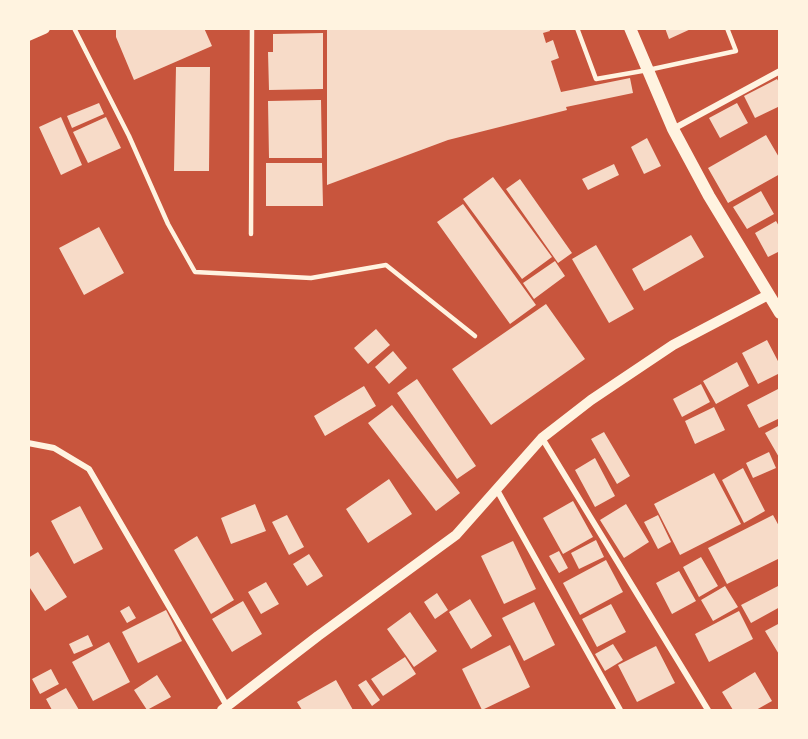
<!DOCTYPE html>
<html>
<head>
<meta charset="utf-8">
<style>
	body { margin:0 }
	#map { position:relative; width:808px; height:739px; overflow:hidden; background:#c8553d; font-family:"Alegreya Sans",sans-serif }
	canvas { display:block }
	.frame { position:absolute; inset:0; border:30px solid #fff3e0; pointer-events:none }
</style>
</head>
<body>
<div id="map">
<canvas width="808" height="739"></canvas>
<div class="frame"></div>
</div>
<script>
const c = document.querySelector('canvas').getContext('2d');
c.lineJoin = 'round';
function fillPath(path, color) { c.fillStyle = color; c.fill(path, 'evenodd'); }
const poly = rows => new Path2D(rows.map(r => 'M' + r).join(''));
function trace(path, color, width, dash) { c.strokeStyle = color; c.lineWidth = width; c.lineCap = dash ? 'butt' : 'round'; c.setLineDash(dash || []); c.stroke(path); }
fillPath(poly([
	[116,28,204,28,212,46,134,80,116,37],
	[327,28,549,28,550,31,543,33,546,43,553,40,559,58,551,61,561,92,630,78,633,93,566,107,567,110,448,140,327,185],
	[665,28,693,28,669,39],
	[323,33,323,89,269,90,268,52,273,52,273,34],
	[176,67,210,67,209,171,174,171],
	[777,79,780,84,780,106,755,118,744,96],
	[321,100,322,158,269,158,268,101],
	[99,103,104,114,72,128,67,116],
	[737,103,748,123,720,138,709,118],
	[61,117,82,165,61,175,39,127],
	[106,117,121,148,88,163,73,132],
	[766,135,780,159,780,174,728,203,708,168],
	[647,138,661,166,644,174,631,147],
	[266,163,322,163,323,206,266,206],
	[614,164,619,175,588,190,582,179],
	[493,177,552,257,522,279,463,199],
	[520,179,572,253,558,263,506,189],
	[761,191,774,214,747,229,733,207],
	[463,204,536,305,510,324,437,222],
	[776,221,780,228,780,251,768,257,755,233],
	[99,227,124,273,84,295,59,248],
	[691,235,704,257,644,291,632,269],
	[596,245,634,309,609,323,572,259],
	[555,261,565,276,534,299,523,283],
	[546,304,585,359,491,425,452,369],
	[376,329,390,345,368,364,354,348],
	[767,340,780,365,780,373,758,384,742,353],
	[393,351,407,368,389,384,375,367],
	[737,362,749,386,716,404,703,381],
	[417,379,476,466,457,479,397,393],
	[701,384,710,402,682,417,673,399],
	[364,386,376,406,325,436,314,416],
	[780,388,780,418,759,428,747,405],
	[392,405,460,493,436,511,368,423],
	[714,407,725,430,695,444,685,421],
	[780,425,780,459,765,433],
	[604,432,630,476,617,484,591,439],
	[769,452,776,468,753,478,746,463],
	[595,458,615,496,595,507,575,470],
	[743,468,765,511,744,523,722,480],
	[714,473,741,524,680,555,654,504],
	[389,479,412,514,368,543,346,509],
	[573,501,593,537,563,554,543,518],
	[255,504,266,531,231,544,221,518],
	[626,504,649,542,624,558,600,520],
	[80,506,103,549,74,564,51,521],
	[287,515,304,547,289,555,272,522],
	[658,515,671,542,658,549,644,522],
	[773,515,780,528,780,558,727,584,708,548],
	[197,536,234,600,211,614,174,550],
	[596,540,604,557,579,569,571,553],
	[513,541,536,589,504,604,481,556],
	[559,551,568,568,559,573,549,556],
	[38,552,67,597,45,611,28,585,28,558],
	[309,554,323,576,307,586,293,564],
	[701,557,718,586,699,597,683,567],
	[606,560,623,592,580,615,563,583],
	[679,571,696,601,672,614,656,583],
	[266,582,279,604,261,614,248,592],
	[780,585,780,607,751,623,741,605],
	[725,586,738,607,713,621,701,600],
	[437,593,448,610,435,619,424,602],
	[470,599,492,636,471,649,449,612],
	[243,601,262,634,232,652,212,619],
	[534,602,555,645,524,661,502,618],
	[611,604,626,632,597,647,582,619],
	[129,606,136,618,127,623,120,611],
	[166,610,182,641,138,663,122,632],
	[739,611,753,639,709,662,695,634],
	[410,612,437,651,414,667,387,629],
	[780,623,780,656,765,631],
	[88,635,93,646,74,654,69,644],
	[109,642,130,682,93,701,72,662],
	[613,644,623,660,605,671,595,654],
	[510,645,530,687,482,710,462,669],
	[656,646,675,683,637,702,618,665],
	[405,657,416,674,383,696,371,679],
	[51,669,59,684,40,694,32,679],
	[755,672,772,701,756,710,733,710,722,692],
	[157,675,171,697,147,710,134,690],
	[336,680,353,710,302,710,297,702],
	[366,680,380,700,372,706,358,685],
	[66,688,79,710,52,710,46,699]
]), '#f7dbc8');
trace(poly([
	[74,28,129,136,168,224,195,272,311,278,386,265,475,336],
	[577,28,596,79,648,70,736,51,727,28],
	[251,234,252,28]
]), '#fff3e0', 4.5);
trace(poly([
	[673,129,780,71],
	[542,438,708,710],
	[28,443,54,448,89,469,227,706],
	[497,490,620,710]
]), '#fff3e0', 6);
trace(poly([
	[222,710,318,636,456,535,542,438,591,400,673,345,768,295]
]), '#fff3e0', 10);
trace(poly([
	[630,28,673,129,709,196,780,313],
	[28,35,44,28]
]), '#fff3e0', 12);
</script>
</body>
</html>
